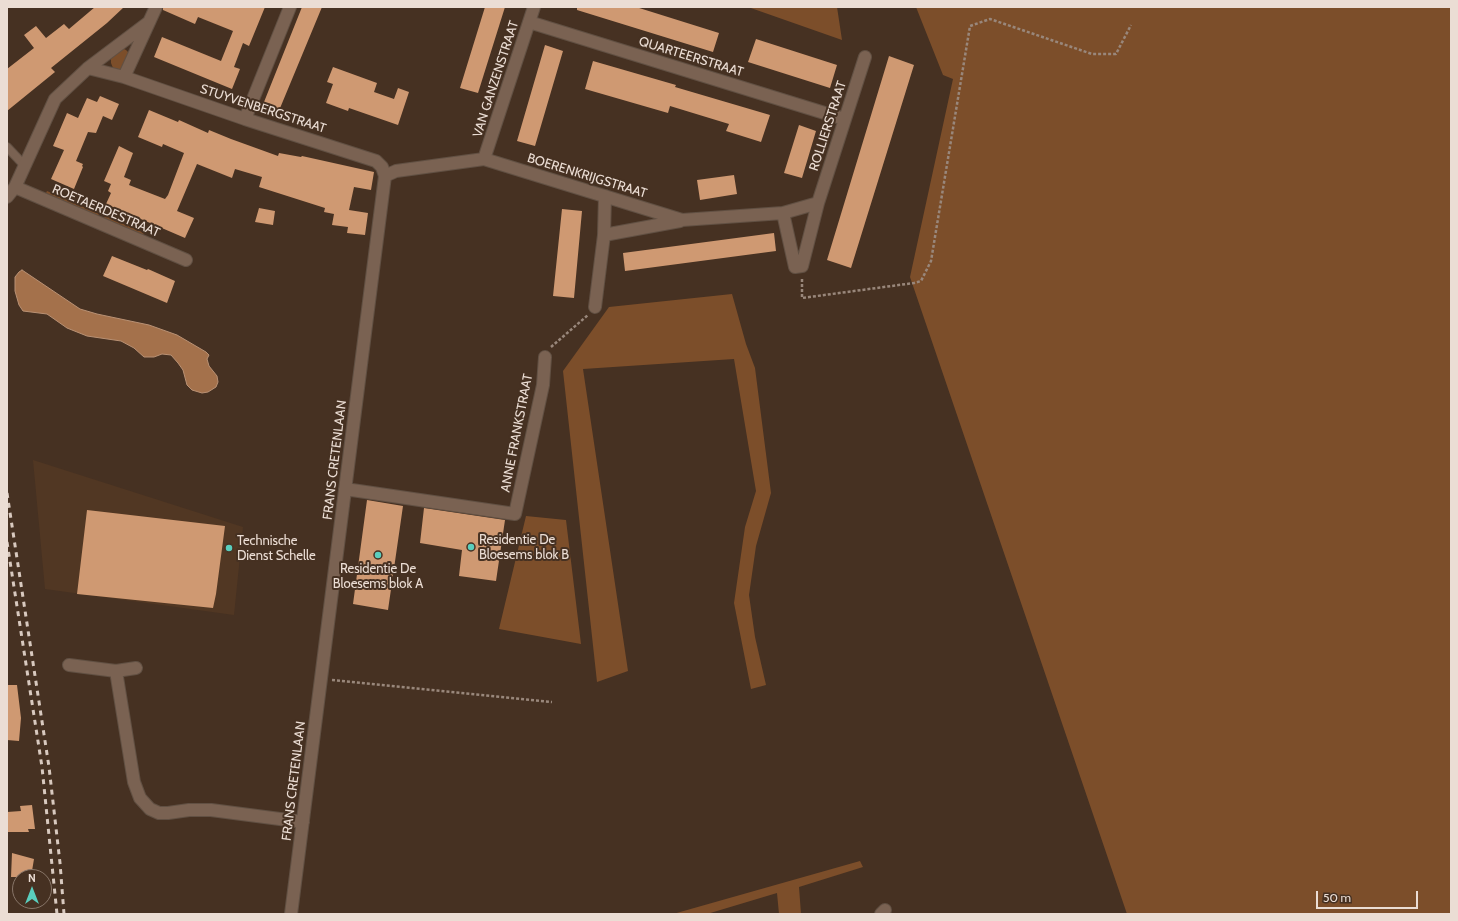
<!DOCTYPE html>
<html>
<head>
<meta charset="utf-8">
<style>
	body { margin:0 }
	#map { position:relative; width:1458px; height:921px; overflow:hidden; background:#463122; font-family:Cabin,sans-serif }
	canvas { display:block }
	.frame { position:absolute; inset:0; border:8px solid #ebddd4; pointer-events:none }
	.north { position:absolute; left:12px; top:869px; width:40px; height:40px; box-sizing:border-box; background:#463122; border:1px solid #887669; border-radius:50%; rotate:0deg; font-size:11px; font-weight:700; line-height:16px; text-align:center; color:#ebddd4 }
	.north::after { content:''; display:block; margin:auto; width:14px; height:18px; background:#5acebd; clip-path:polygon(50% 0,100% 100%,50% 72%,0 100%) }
	.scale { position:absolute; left:1316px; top:891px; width:102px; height:18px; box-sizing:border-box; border:2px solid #ebddd4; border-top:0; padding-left:5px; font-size:12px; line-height:14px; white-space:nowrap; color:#ebddd4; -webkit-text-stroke:3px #463122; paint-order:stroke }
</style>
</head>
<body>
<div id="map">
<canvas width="1458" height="921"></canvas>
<div class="frame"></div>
<div class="north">N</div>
<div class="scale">50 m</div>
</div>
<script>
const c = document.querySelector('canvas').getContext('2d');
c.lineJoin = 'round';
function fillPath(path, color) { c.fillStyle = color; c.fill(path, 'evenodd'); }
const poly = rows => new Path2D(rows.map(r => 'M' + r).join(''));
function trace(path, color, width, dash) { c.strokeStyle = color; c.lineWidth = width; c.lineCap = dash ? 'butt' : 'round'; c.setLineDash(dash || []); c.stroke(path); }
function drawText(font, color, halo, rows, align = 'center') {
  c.font = font + ' Cabin,sans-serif'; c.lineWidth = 4; c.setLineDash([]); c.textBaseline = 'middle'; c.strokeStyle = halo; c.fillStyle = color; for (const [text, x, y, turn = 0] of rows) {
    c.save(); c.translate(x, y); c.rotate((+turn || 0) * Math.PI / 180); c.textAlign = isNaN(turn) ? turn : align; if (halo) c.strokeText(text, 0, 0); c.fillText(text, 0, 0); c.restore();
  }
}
fillPath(poly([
	[33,460,243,527,234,615,45,589]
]), '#513723');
fillPath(poly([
	[748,7,837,7,842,40],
	[916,7,1451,7,1451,914,1127,914,910,277,953,79,943,75],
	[122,48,126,50,128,52,128,58,122,69,118,69,113,68,111,63,111,57],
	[47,191,99,214,98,216,46,193],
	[105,216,144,233,143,235,104,218],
	[732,294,746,344,755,368,771,493,756,546,749,595,755,637,766,685,751,689,734,603,745,527,756,491,734,359,583,369,628,671,597,682,563,371,609,307],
	[526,516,566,520,581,644,499,629],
	[860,861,863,867,799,887,801,914,779,914,777,893,707,914,673,914]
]), '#7c4e2a');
const water = poly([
	[22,270,80,309,97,314,149,325,177,335,206,352,209,355,207,359,209,366,217,376,218,382,216,387,208,392,202,393,192,390,187,385,183,370,178,363,171,355,162,354,154,357,144,357,134,348,121,341,87,336,67,328,47,314,23,311,19,305,15,291,15,277,19,272,22,270]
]);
fillPath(water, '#a4714b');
trace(water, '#b99174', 1);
fillPath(poly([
	[95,7,124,7,107,23,51,68,55,72,7,111,7,69,34,48,24,35,36,26,46,38,64,24,69,29],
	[163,7,265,7,249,46,243,43,234,67,240,69,232,89,154,57,162,37,221,61,233,31,198,17,195,24,163,10],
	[302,7,322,7,278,113,262,107],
	[485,7,505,7,478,93,460,88],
	[577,7,636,7,719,33,713,52,577,10],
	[756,39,837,65,830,88,748,62],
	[545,45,563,51,535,146,517,141],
	[889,56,914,65,851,268,827,260],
	[593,61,676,85,675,87,770,115,761,142,726,131,729,124,670,106,668,113,585,89],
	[333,67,377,83,374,92,394,99,398,88,409,92,398,125,349,108,348,111,326,103,333,84,327,82],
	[100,96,119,104,112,120,103,116,96,133,88,132,76,161,83,164,82,166,83,167,74,189,51,179,64,150,53,146,67,113,78,118,87,98,97,102],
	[149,110,178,122,179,120,208,133,209,130,231,139,278,156,279,153,301,157,302,156,374,172,371,190,354,187,349,210,368,213,365,235,347,233,348,227,332,225,334,214,324,212,325,208,259,187,262,177,235,169,232,178,197,164,177,211,194,218,185,238,106,204,111,193,108,191,111,184,104,181,119,146,133,153,124,177,131,180,129,185,165,199,168,195,184,153,163,144,162,147,138,137],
	[799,125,816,131,802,178,784,173],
	[734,175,737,194,700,200,697,180],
	[259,208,275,211,273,225,255,222],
	[562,209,582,211,574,298,553,296],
	[774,233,776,251,625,271,623,253],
	[112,256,147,270,148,269,175,281,167,303,103,276],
	[367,500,403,506,388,610,353,604],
	[424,508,505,520,496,581,459,576,462,550,420,543],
	[87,510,225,526,216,594,213,608,77,594],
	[7,685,17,685,21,718,19,741,7,740],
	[32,805,35,829,28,829,29,832,7,832,7,812,21,811,20,806],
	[12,853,34,859,31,877,11,877]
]), '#cf9972');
const lane = poly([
	[7,147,25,166]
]);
const street = poly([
	[529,22,844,119],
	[88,68,124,77,156,7],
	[124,77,245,119,376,161,382,167,385,176,291,914],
	[245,119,290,7],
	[484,159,534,7],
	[385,176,396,171,484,159,682,220,783,213],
	[15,187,186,260],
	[7,197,15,187,55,99,88,68,149,22],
	[818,203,783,213,795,267,802,266,818,203,865,57],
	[604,235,680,221],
	[595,307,604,235,605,196],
	[345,489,515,514,543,385,545,357],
	[69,665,116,671,134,782,140,798,150,809,159,813,168,813,189,810,211,810,303,822],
	[116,671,136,668],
	[881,914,885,910]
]);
trace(lane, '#615043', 10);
trace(street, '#615043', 14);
trace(poly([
	[802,279,802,298,914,283,921,281,931,261,970,26,990,19,1092,54,1116,54,1131,25],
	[551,347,588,315],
	[332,680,552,702]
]), '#99877b', 2.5, [3, 2]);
trace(lane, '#7a6252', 8);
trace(street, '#7a6252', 12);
trace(poly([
	[7,493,49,767,60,863,64,914],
	[7,542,42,767,57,914]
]), '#d8c9bf', 3, [5, 5]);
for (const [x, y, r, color] of [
	[471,547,4,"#5acebd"],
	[229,548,4,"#5acebd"],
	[378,555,4,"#5acebd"]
]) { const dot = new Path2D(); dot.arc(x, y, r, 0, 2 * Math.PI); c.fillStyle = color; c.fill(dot); trace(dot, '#463122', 1.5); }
drawText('13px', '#ebddd4', '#463122', [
	["QUARTEERSTRAAT",691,57,17],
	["VAN GANZENSTRAAT",496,79,-72],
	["STUYVENBERGSTRAAT",263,109,18],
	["ROLLIERSTRAAT",828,126,-72],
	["BOERENKRIJGSTRAAT",587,176,17],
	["ROETAERDESTRAAT",106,211,23],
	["ANNE FRANKSTRAAT",517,433,-79],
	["FRANS CRETENLAAN",335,460,-83],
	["FRANS CRETENLAAN",294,781,-83]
]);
drawText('13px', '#ebddd4', '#463122', [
	["Residentie De",479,540],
	["Bloesems blok B",479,555],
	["Technische",237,541],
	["Dienst Schelle",237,556],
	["Residentie De",378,569,"center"],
	["Bloesems blok A",378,584,"center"]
], 'left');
</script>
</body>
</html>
